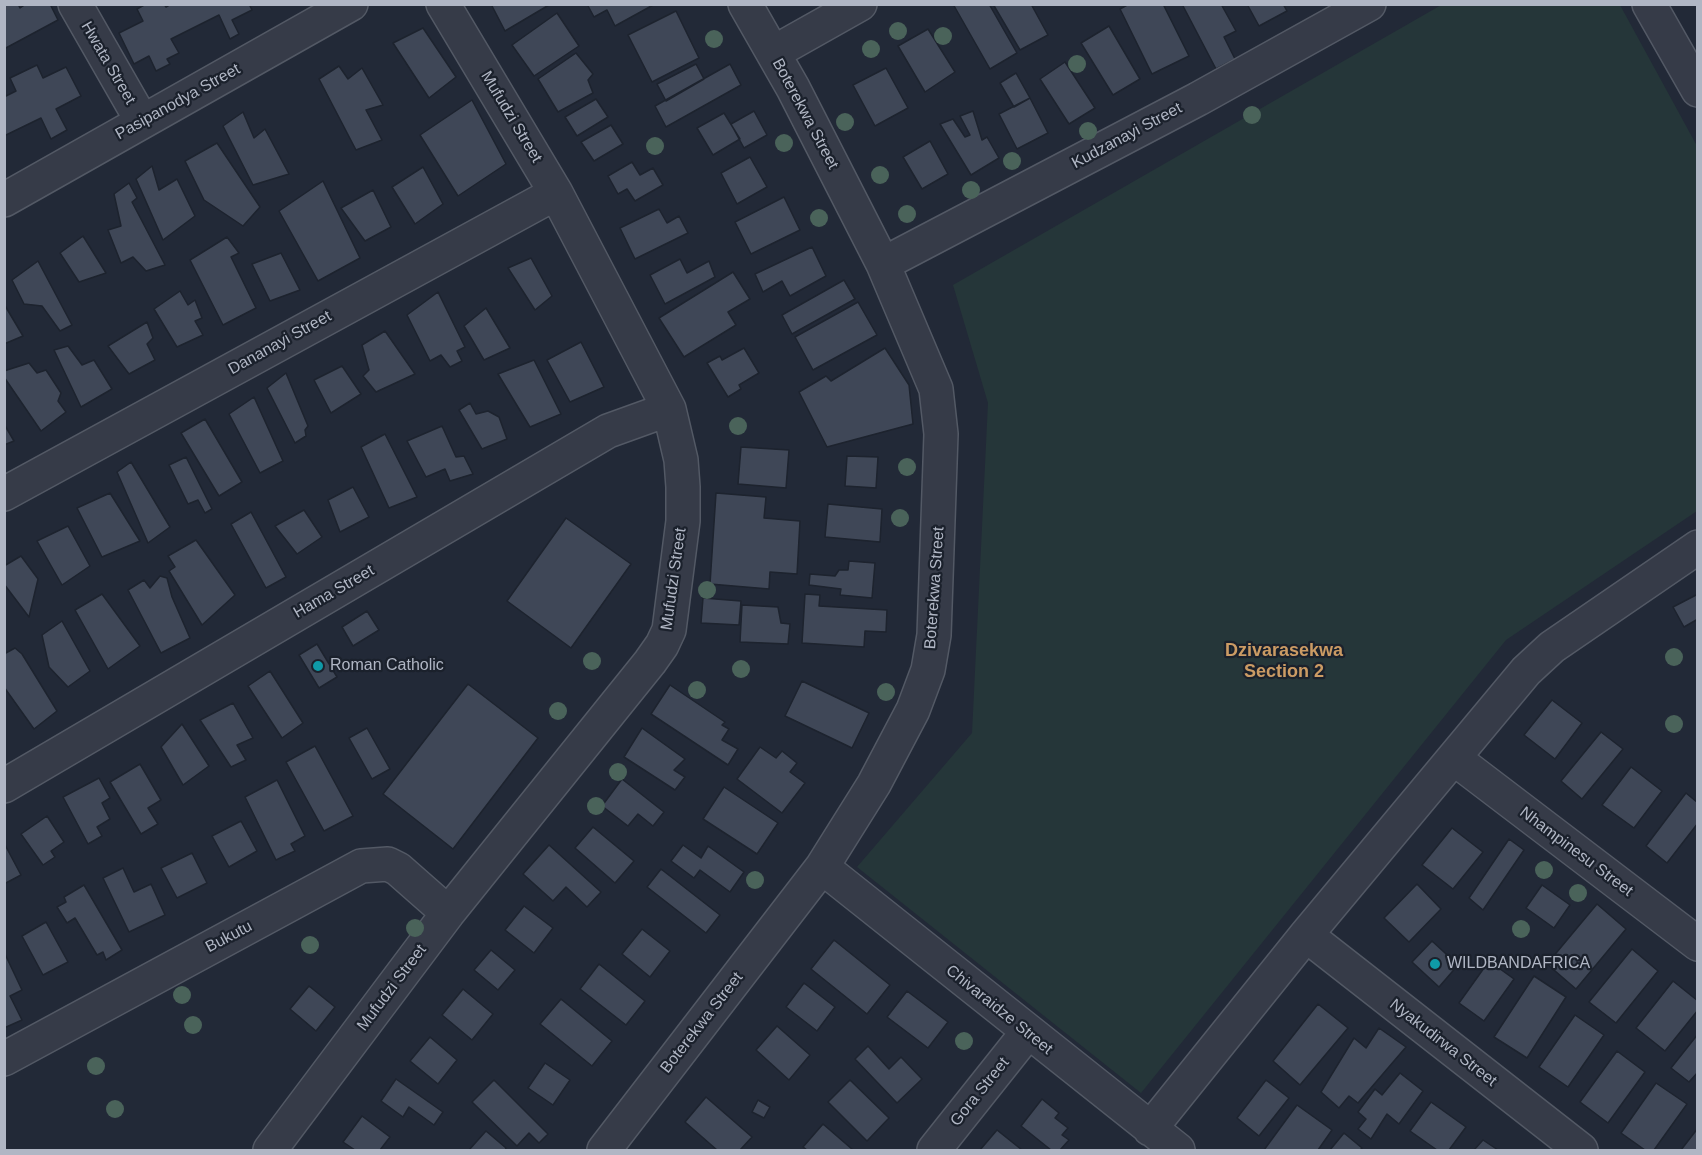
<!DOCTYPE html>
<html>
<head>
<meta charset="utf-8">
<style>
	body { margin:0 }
	#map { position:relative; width:1702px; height:1155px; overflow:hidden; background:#222937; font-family:Helvetica,sans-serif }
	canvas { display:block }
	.frame { position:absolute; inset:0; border:6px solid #b0b6c4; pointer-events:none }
</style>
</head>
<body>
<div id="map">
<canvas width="1702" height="1155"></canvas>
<div class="frame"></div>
</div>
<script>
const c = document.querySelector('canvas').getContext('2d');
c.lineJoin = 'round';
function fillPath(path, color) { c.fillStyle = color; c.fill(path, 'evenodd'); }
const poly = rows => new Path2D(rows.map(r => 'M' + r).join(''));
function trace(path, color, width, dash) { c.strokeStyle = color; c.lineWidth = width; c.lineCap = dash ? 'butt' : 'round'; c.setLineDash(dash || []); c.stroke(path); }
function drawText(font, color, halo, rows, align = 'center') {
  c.font = font + ' Helvetica,sans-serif'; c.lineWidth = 4.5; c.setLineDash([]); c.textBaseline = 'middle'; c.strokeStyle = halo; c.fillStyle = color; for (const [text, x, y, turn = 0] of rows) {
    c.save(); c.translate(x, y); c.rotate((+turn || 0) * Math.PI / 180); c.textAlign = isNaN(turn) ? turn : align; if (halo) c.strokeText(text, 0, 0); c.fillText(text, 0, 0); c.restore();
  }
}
fillPath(poly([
	[1443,4,1620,5,1697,146,1697,511,1506,640,1141,1093,857,867,972,733,988,403,953,285]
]), '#253639');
const building = poly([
	[4,4,18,4,20,8,26,4,50,4,58,20,4,49,4,4],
	[146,4,164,4,166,7,171,4,249,4,252,10,232,20,239,34,230,39,219,15,171,39,179,53,167,59,170,64,156,71,149,56,134,64,119,33,143,21,137,9,146,4],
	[491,4,548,4,549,5,505,31,491,4],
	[587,4,655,4,615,26,607,10,594,17,587,4],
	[953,4,989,4,1017,53,990,69,953,4],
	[993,4,1031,4,1048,35,1020,50,993,4],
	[1129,4,1163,4,1189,56,1152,74,1120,9,1129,4],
	[1182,4,1221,4,1236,31,1224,37,1235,59,1216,69,1182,4],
	[1247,4,1283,4,1287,11,1259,26,1247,4],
	[676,11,699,58,652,82,628,35,676,11],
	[557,13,579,46,534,76,512,45,557,13],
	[1109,26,1140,79,1113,95,1081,43,1109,26],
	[423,28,456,77,429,98,393,43,423,28],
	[928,29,955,72,925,92,898,46,928,29],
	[576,53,593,74,588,80,593,93,558,112,538,79,576,53],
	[1065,62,1095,108,1069,124,1040,79,1065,62],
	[696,64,704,79,666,101,657,84,696,64],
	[730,64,741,85,666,127,655,106,730,64],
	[37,65,43,78,66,67,81,96,56,109,67,130,51,139,41,118,4,136,4,97,16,91,10,78,37,65],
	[339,66,348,79,362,68,383,105,366,110,382,140,356,150,319,79,339,66],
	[886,68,908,108,875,126,853,85,886,68],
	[1016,73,1030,98,1014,107,1000,83,1016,73],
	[1030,98,1048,133,1017,149,999,114,1030,98],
	[596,99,608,117,577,136,565,117,596,99],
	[472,100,506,164,458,196,420,135,472,100],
	[754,111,767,135,744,148,731,124,754,111],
	[973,111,982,140,987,137,999,158,971,175,940,124,953,119,965,137,970,135,960,116,973,111],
	[243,112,254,138,265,129,289,174,253,185,223,126,243,112],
	[724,113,740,139,713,155,697,128,724,113],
	[611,125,623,144,594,161,581,142,611,125],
	[930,141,948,174,922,189,903,157,930,141],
	[217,143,260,207,243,226,204,200,185,161,217,143],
	[750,157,767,187,737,204,721,173,750,157],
	[632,162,640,175,653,168,663,185,635,201,627,189,618,194,608,176,632,162],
	[152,166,159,190,177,179,195,216,163,240,136,179,152,166],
	[423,167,443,204,415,224,392,187,423,167],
	[323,181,360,258,318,281,279,211,323,181],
	[129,183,137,198,132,202,165,265,146,271,133,257,121,263,108,230,121,226,114,194,129,183],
	[373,190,391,227,365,241,341,208,373,190],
	[784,197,800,230,751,254,735,222,784,197],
	[659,209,667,223,679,216,688,233,635,259,620,228,659,209],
	[83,236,106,273,79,282,60,253,83,236],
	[227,237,239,253,231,257,256,308,223,325,190,260,227,237],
	[812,247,826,276,790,296,782,281,763,292,755,274,812,247],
	[281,253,300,290,270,301,252,264,281,253],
	[531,258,552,296,535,310,508,268,531,258],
	[680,259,687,273,709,261,715,277,665,304,650,275,680,259],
	[38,261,72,325,60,331,42,306,24,304,12,280,38,261],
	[733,272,750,299,728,312,736,325,684,357,659,318,733,272],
	[844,280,855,299,792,334,782,315,844,280],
	[180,291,188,305,195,300,202,318,195,321,203,335,177,347,154,309,180,291],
	[438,292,465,347,457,351,462,361,450,367,441,355,430,361,407,315,438,292],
	[858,302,877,335,813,370,795,337,858,302],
	[4,304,23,336,4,344,4,304],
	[486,308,510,348,484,360,464,326,486,308],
	[147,322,153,338,147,344,155,360,129,374,108,346,147,322],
	[385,331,415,374,376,392,363,376,369,370,362,345,385,331],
	[581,342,604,387,570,402,547,360,581,342],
	[68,346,82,365,94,360,112,389,81,407,54,350,68,346],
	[744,348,759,373,739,385,741,389,728,397,707,363,720,356,722,360,744,348],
	[885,348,909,385,913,424,827,447,799,392,826,376,831,381,885,348],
	[534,360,561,414,530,427,498,374,534,360],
	[29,363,37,373,46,370,61,393,58,401,66,412,41,431,4,377,4,371,29,363],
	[342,366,361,394,331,413,314,380,342,366],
	[286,373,308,426,305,430,306,436,295,443,267,388,286,373],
	[254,397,283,461,260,473,229,414,254,397],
	[470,403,476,414,488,411,499,417,507,439,482,449,459,410,470,403],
	[205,419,242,482,219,496,181,433,205,419],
	[4,424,14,441,4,445,4,424],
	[442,426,456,457,464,456,473,474,450,481,445,469,426,477,407,441,442,426],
	[385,434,417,497,389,508,361,447,385,434],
	[741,447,789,450,786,488,738,484,741,447],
	[847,456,878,457,876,488,845,486,847,456],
	[186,457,212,509,205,513,198,500,188,504,169,465,186,457],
	[131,462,170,527,148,543,117,472,131,462],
	[353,487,369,517,340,532,328,500,353,487],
	[110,493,140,541,102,557,77,508,110,493],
	[716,493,766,497,764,518,800,521,797,574,770,572,769,589,710,584,716,493],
	[828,504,882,509,880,542,825,537,828,504],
	[304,510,322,537,297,554,275,526,304,510],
	[251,512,286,577,266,588,231,524,251,512],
	[566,518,631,564,571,648,507,601,566,518],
	[68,526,90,566,62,585,37,541,68,526],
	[196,540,235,595,202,625,169,571,175,567,168,556,196,540],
	[21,556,38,579,29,617,4,584,4,566,21,556],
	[849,561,875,563,872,598,840,595,841,589,809,585,810,574,835,576,839,570,848,570,849,561],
	[160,576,167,578,172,597,190,638,161,653,128,590,144,580,150,588,160,576],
	[102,594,140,646,108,669,75,610,102,594],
	[805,594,820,595,819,606,887,610,886,632,865,631,864,647,802,643,805,594],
	[1698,594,1698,619,1684,627,1673,607,1698,594],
	[703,598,741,601,739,625,701,623,703,598],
	[742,605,778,607,781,623,790,624,788,644,740,642,742,605],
	[367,611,379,630,353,646,342,627,367,611],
	[62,621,90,671,68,687,49,667,42,635,62,621],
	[317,644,337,677,319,688,299,655,317,644],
	[15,648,22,654,57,711,34,729,4,687,4,654,15,648],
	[270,671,303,723,282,738,248,686,270,671],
	[802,681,869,713,852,748,785,716,802,681],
	[468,684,538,738,453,849,383,794,468,684],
	[670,685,725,722,722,725,729,729,722,740,738,749,728,765,651,714,670,685],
	[1552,700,1582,723,1555,759,1524,735,1552,700],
	[233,703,253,738,237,745,246,760,231,767,200,720,233,703],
	[182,724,209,766,183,785,161,747,182,724],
	[367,728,390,769,372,779,349,738,367,728],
	[642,728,685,759,674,770,685,777,675,790,624,757,642,728],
	[1601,732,1623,749,1582,799,1561,781,1601,732],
	[315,746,353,816,324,831,286,762,315,746],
	[760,747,776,758,782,751,797,763,790,772,805,783,782,813,737,779,760,747],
	[140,764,161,800,148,808,158,824,141,834,110,782,140,764],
	[1631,767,1662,791,1634,828,1602,805,1631,767],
	[99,778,110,798,102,803,110,819,97,827,102,836,88,844,63,797,99,778],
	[622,779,664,812,653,826,638,814,628,826,602,806,622,779],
	[277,780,305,836,291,844,295,851,276,860,245,797,277,780],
	[724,787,778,823,757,854,703,819,724,787],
	[1686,793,1698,803,1698,823,1667,863,1646,846,1686,793],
	[47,816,64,842,51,851,55,857,43,865,21,834,47,816],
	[241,821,257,851,229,867,212,836,241,821],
	[593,827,634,861,615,883,575,848,593,827],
	[1452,828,1483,852,1453,889,1422,865,1452,828],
	[1509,839,1524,850,1483,910,1469,898,1509,839],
	[4,843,21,875,4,884,4,843],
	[549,845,601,892,587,907,566,887,553,901,523,874,549,845],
	[683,845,701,858,708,846,744,872,730,892,700,870,694,878,671,861,683,845],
	[192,853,207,883,177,898,161,868,192,853],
	[123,868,134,892,151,884,165,915,129,932,103,878,123,868],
	[661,869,720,915,706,933,647,887,661,869],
	[1417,884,1441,909,1409,942,1384,918,1417,884],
	[84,885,122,950,106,960,103,952,97,955,75,918,67,923,57,907,66,902,64,897,84,885],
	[1542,885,1570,905,1554,928,1526,908,1542,885],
	[1597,904,1626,929,1576,989,1547,964,1597,904],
	[524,906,553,928,534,953,505,930,524,906],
	[46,922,68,962,43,975,22,936,46,922],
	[642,929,670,951,650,977,622,954,642,929],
	[834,940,890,985,867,1014,811,969,834,940],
	[1432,941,1458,965,1439,987,1412,962,1432,941],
	[1632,949,1658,971,1616,1023,1589,1002,1632,949],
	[491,950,515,970,498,990,474,970,491,950],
	[4,952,22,990,10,996,22,1020,4,1028,4,952],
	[1489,961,1514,979,1484,1021,1459,1003,1489,961],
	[599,964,645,1001,626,1025,580,989,599,964],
	[1534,976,1566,997,1527,1058,1494,1037,1534,976],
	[1673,981,1698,1001,1698,1010,1665,1051,1636,1028,1673,981],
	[804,983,835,1007,817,1031,786,1007,804,983],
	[309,986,335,1007,316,1031,290,1009,309,986],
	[463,989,493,1014,472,1040,442,1015,463,989],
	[907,991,948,1022,928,1048,887,1017,907,991],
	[561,999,612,1041,592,1066,540,1024,561,999],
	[1318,1004,1348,1028,1300,1085,1273,1061,1318,1004],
	[1575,1015,1604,1035,1568,1087,1539,1067,1575,1015],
	[777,1026,810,1055,789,1080,756,1050,777,1026],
	[1379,1028,1406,1047,1358,1103,1349,1096,1339,1108,1321,1092,1354,1038,1366,1048,1379,1028],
	[1698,1034,1698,1072,1689,1082,1671,1068,1698,1034],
	[430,1037,457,1060,438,1084,410,1061,430,1037],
	[868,1046,889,1069,901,1057,922,1079,897,1103,855,1059,868,1046],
	[1617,1051,1645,1072,1608,1123,1580,1102,1617,1051],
	[545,1063,570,1080,553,1105,528,1088,545,1063],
	[1400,1073,1423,1091,1399,1124,1387,1114,1371,1139,1358,1129,1366,1119,1358,1112,1375,1089,1382,1095,1400,1073],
	[396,1079,443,1112,434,1125,409,1107,403,1117,381,1101,396,1079],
	[494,1080,548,1134,539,1143,529,1133,517,1146,472,1102,494,1080],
	[850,1080,889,1118,867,1141,828,1102,850,1080],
	[1266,1080,1289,1098,1259,1136,1237,1118,1266,1080],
	[1656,1083,1687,1104,1654,1150,1645,1150,1621,1133,1656,1083],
	[706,1097,752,1137,740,1150,717,1150,685,1122,706,1097],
	[1042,1099,1059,1113,1055,1118,1068,1128,1062,1135,1069,1140,1060,1150,1051,1150,1021,1126,1042,1099],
	[758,1100,770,1107,764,1118,752,1112,758,1100],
	[1431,1102,1466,1127,1449,1150,1437,1150,1410,1131,1431,1102],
	[1297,1105,1332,1130,1318,1150,1264,1150,1297,1105],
	[362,1116,390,1137,380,1150,355,1150,343,1142,362,1116],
	[823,1124,853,1150,807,1150,803,1147,823,1124],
	[1698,1128,1698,1150,1681,1150,1698,1128],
	[997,1130,1022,1150,980,1150,997,1130],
	[486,1131,506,1148,505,1150,469,1150,486,1131],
	[1344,1133,1362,1148,1360,1150,1330,1150,1344,1133],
	[1483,1140,1498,1150,1474,1150,1483,1140]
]);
fillPath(building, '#3f4757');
trace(building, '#1d232e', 1.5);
const minor = poly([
	[75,4,142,121],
	[1649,4,1698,90],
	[773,53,860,4],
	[4,200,351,4],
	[883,264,1198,99,1369,4],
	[4,494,556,193],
	[1455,759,1698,944],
	[4,786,608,431,669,409],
	[822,867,1178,1150],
	[1306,935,1581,1150],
	[4,1059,361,866,388,864,398,869,448,913],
	[1150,1129,1306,935,1526,671,1552,647,1698,547],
	[270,1150,448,913,650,662,662,645,669,630,683,521,683,487,681,460,669,409,556,193,443,4],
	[604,1150,822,867,874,784,913,710,928,670,934,635,941,434,936,389,883,264,793,88,745,4],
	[934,1150,1027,1033]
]);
trace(minor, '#535965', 36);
trace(minor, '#363b48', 33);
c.fillStyle = '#4a635a';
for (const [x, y] of [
	[898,31],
	[943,36],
	[714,39],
	[871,49],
	[1077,64],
	[1252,115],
	[845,122],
	[1088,131],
	[784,143],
	[655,146],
	[1012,161],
	[880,175],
	[971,190],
	[907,214],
	[819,218],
	[738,426],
	[907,467],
	[900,518],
	[707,590],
	[1674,657],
	[592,661],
	[741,669],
	[697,690],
	[886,692],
	[558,711],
	[1674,724],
	[618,772],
	[596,806],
	[1544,870],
	[755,880],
	[1578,893],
	[415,928],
	[1521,929],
	[310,945],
	[182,995],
	[193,1025],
	[964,1041],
	[96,1066],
	[115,1109]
]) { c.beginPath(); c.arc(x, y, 9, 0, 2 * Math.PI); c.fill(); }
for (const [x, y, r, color] of [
	[318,666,6,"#0f9aa8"],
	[1435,964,6,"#0f9aa8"]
]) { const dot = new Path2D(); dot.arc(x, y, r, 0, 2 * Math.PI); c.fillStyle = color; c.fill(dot); trace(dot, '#1b212c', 2); }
drawText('16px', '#b0b6c4', '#1b212c', [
	["Hwata Street",108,63,60],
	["Pasipanodya Street",178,102,-29],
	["Boterekwa Street",805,114,62],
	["Mufudzi Street",511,117,59],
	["Kudzanayi Street",1127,136,-28],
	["Dananayi Street",280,343,-29],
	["Mufudzi Street",674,579,-82],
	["Boterekwa Street",935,588,-86],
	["Hama Street",334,592,-30],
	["Nhampinesu Street",1576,852,37],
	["Bukutu",229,937,-28],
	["Mufudzi Street",392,988,-53],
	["Chivaraidze Street",999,1010,39],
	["Boterekwa Street",702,1023,-52],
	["Nyakudirwa Street",1443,1043,38],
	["Gora Street",980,1092,-51]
]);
drawText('16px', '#b0b6c4', '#1b212c', [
	["Roman Catholic",330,666],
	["WILDBANDAFRICA",1447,964]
], 'left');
drawText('bold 18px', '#cb9b64', '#1b212c', [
	["Dzivarasekwa",1284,651],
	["Section 2",1284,672]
]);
</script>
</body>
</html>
